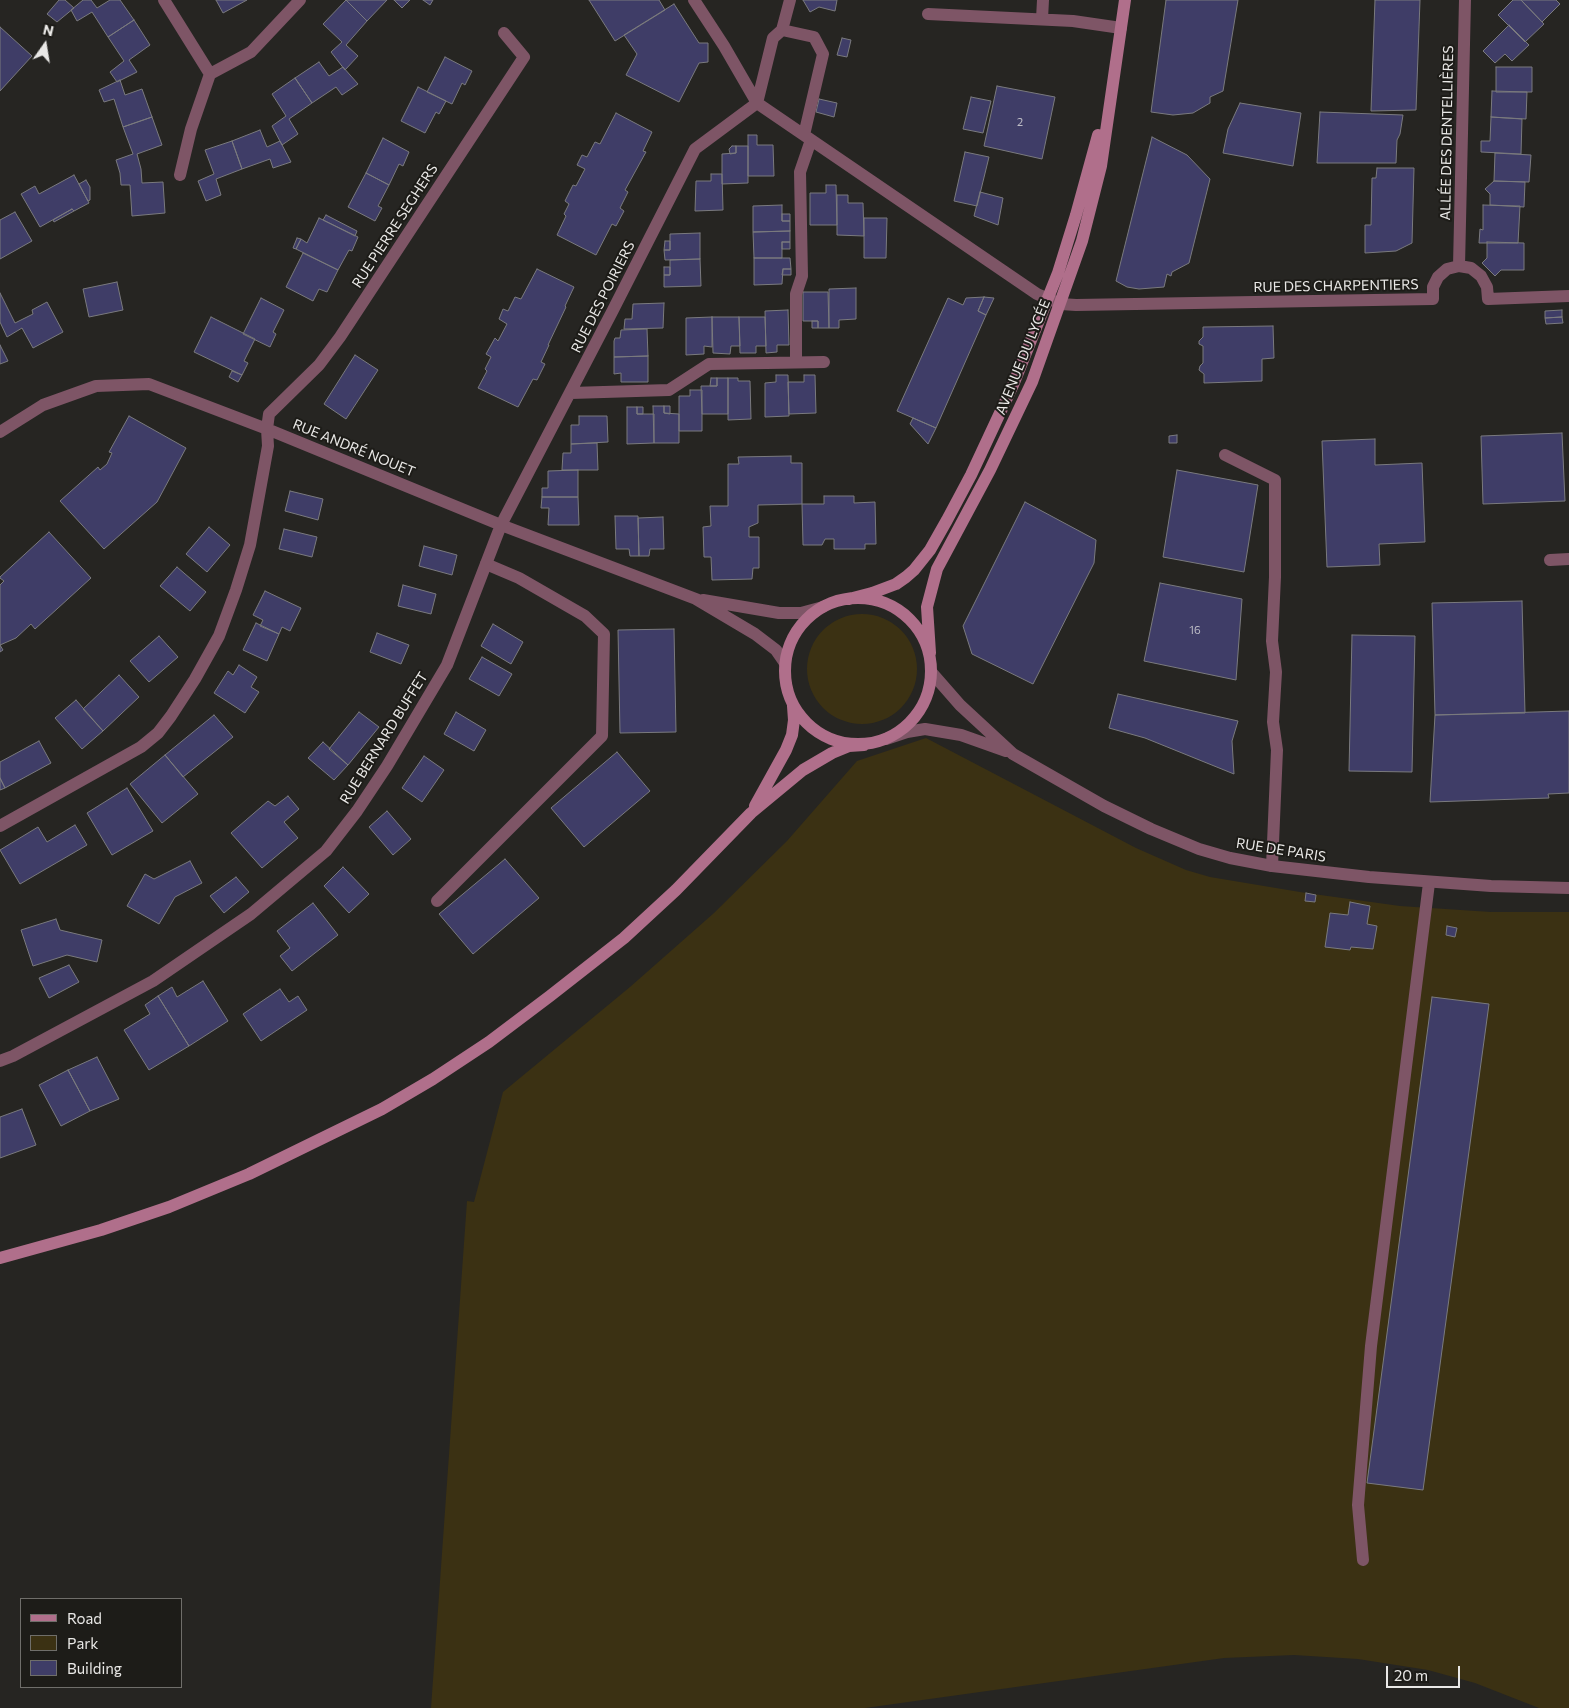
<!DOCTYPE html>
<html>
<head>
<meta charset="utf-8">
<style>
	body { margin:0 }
	#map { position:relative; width:1569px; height:1708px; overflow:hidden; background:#262522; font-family:Commissioner,sans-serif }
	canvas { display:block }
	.legend { position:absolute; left:20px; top:1598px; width:162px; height:90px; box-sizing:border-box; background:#1d1c18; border:1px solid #6f6e6a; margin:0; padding:6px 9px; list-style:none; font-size:15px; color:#e9e8e6 }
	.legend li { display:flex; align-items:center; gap:10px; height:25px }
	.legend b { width:25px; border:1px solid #6f6e6a }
	.north { position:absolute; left:20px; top:20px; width:50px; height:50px; -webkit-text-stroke:4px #1d1c18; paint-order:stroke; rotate:13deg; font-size:14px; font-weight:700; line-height:20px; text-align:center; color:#e9e8e6 }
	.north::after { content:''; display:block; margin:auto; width:18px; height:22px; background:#e9e8e6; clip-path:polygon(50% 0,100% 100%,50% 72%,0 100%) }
	.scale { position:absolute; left:1386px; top:1666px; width:74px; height:22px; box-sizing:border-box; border:2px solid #e9e8e6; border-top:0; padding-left:6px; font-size:15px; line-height:18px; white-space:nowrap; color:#e9e8e6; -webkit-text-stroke:4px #1d1c18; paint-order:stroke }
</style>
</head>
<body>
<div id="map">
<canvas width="1569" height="1708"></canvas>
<ul class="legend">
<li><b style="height:6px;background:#b06f8b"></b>Road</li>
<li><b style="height:14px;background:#3b3113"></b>Park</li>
<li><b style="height:14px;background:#3f3d67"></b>Building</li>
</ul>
<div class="north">N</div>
<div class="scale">20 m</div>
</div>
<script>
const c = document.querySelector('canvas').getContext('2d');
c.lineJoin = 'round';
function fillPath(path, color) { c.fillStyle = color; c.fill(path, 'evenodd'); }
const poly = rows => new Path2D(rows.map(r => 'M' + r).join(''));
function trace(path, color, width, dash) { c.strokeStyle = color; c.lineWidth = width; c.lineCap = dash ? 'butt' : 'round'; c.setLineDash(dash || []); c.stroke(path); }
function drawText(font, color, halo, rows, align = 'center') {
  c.font = font + ' Commissioner,sans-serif'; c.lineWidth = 4; c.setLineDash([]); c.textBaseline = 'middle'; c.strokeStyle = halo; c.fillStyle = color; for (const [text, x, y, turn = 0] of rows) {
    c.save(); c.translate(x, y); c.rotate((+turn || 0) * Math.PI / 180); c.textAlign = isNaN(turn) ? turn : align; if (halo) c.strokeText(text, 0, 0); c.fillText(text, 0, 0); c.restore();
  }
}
fillPath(poly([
	'807 669a55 55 0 1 1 110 0a55 55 0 1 1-110 0Z',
	[926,738,1136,848,1186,870,1210,877,1306,893,1400,906,1491,912,1569,912,1569,1708,1539,1708,1475,1683,1428,1670,1358,1659,1294,1655,1224,1658,865,1708,431,1708,467,1201,474,1202,503,1092,630,987,714,913,787,841,857,761]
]), '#3b3113');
const building = poly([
	[59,0,65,0,74,8,57,22,47,14,59,0],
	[83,0,91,0,97,8,110,0,120,0,134,20,108,37,92,12,77,21,71,10,83,0],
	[216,0,247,0,223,13,216,0],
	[346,0,387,0,367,21,346,0],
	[346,0,367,21,346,45,358,56,345,70,331,52,342,42,323,24,346,0],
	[394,0,410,0,402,8,394,0],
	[423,0,433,0,430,5,423,0],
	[589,0,659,0,665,10,615,41,589,0],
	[803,0,837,0,835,11,819,7,810,12,803,0],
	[1166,0,1238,0,1223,91,1210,97,1210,103,1193,113,1173,115,1151,112,1166,0],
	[1375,0,1420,0,1416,110,1371,111,1375,0],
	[1513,0,1521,0,1544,24,1525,42,1498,15,1513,0],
	[1521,0,1556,0,1560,4,1542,22,1521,0],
	[674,4,699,43,708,43,708,62,699,63,679,102,626,75,637,54,624,35,674,4],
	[134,20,150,45,129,60,137,72,117,82,110,72,124,61,108,37,134,20],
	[1509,25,1529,45,1512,61,1505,54,1495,63,1483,51,1509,25],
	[0,27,32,56,0,91,0,27],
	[842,38,851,40,847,57,837,55,842,38],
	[445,57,472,71,465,85,462,83,452,104,427,92,445,57],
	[319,62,329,76,343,67,358,84,342,95,336,87,312,103,295,78,319,62],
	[1496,67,1532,67,1532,92,1496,92,1496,67],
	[295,78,312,103,289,119,298,134,282,145,272,126,286,116,272,94,295,78],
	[120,80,125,95,142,89,152,117,123,127,114,99,104,102,99,90,120,80],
	[997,86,1055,97,1042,159,984,146,997,86],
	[418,87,446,101,439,114,436,112,425,133,401,121,418,87],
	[1492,91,1527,92,1526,119,1491,117,1492,91],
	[971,97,991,101,983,133,963,129,971,97],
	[819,99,837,103,834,117,816,112,819,99],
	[1240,103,1301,113,1293,166,1223,153,1228,129,1240,103],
	[1320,112,1403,115,1400,134,1397,140,1396,163,1317,163,1320,112],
	[616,113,652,132,643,151,646,152,625,190,628,192,620,208,624,211,616,226,612,224,596,255,557,235,566,216,564,214,569,204,565,201,573,185,576,186,585,169,577,165,582,155,587,157,595,142,600,144,616,113],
	[152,117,162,145,137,154,141,169,142,183,163,182,165,213,132,216,130,185,121,185,120,173,116,160,133,154,123,127,152,117],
	[1491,117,1522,119,1521,154,1481,152,1481,141,1490,141,1491,117],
	[260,130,267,147,280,141,291,162,273,168,270,159,242,169,232,141,260,130],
	[748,135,757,135,757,145,773,145,774,176,748,176,748,135],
	[1152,137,1187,155,1210,179,1189,263,1172,272,1171,276,1167,274,1164,287,1139,289,1127,287,1116,281,1152,137],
	[383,138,409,152,403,166,399,164,389,185,366,173,383,138],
	[232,141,242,169,216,179,221,195,206,201,198,181,214,174,205,150,232,141],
	[732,146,736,146,736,153,730,154,729,149,732,146],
	[736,146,748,146,748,183,722,184,722,154,736,153,736,146],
	[965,152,989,157,977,206,954,201,965,152],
	[1495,153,1531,155,1529,182,1494,181,1495,153],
	[1377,168,1414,168,1412,243,1396,251,1365,253,1365,225,1371,225,1372,178,1376,178,1377,168],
	[366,173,389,185,378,206,382,208,375,221,348,207,366,173],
	[711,174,722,174,723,210,695,211,696,181,711,181,711,174],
	[74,175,89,203,74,211,72,209,40,227,21,194,35,186,39,194,74,175],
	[86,180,90,187,90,200,88,201,79,184,86,180],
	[1494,181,1525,182,1524,207,1490,205,1490,194,1485,189,1494,181],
	[826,185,836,185,837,225,810,225,810,193,826,193,826,185],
	[980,192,1003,198,998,225,974,216,980,192],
	[837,195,848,195,848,203,863,203,864,236,837,235,837,195],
	[782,205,782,221,790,221,790,231,753,232,753,206,782,205],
	[1483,205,1520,206,1518,243,1479,243,1480,229,1483,230,1483,205],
	[72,209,74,211,54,222,53,220,72,209],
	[15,212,32,241,0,259,0,220,15,212],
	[782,214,790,214,790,221,782,221,782,214],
	[326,215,357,231,355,236,323,220,326,215],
	[319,218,358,237,352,251,349,250,338,270,296,249,301,239,307,243,319,218],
	[864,218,887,218,886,258,864,258,864,218],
	[790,231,790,242,782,242,782,258,754,258,753,232,790,231],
	[700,233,700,259,665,260,664,250,670,250,670,234,700,233],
	[297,238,301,239,296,249,293,248,297,238],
	[665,241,670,241,670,250,664,250,665,241],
	[782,242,790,242,790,249,782,249,782,242],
	[1487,242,1524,243,1524,270,1501,270,1495,276,1482,263,1487,258,1487,242],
	[303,253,338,270,327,292,319,289,313,301,286,287,303,253],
	[754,258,790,258,791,269,783,269,782,284,754,285,754,258],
	[700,259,701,286,664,287,664,275,670,275,670,260,700,259],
	[664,267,670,267,670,275,664,275,664,267],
	[537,269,574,287,565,306,566,307,548,345,549,345,541,362,545,364,537,380,533,379,518,407,478,388,487,371,485,369,491,357,486,354,495,338,498,341,507,324,499,319,503,309,508,311,515,297,521,299,537,269],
	[783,269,791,269,791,275,782,275,783,269],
	[117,282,123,310,89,317,83,289,117,282],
	[856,288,856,319,839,320,839,328,829,328,829,289,856,288],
	[803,292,828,292,829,328,818,328,818,321,803,321,803,292],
	[0,293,15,323,33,314,32,310,47,302,63,332,33,348,22,328,7,337,0,322,0,293],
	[984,297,994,298,986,315,978,311,984,297],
	[984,297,978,311,986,315,936,428,897,411,948,298,963,305,966,298,984,297],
	[261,298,284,310,273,332,276,334,270,347,243,334,261,298],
	[664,303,663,328,624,329,625,319,632,319,633,304,664,303],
	[788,310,789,345,777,345,777,352,766,353,765,311,788,310],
	[1562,310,1562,317,1545,318,1545,311,1562,310],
	[211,317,255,339,244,361,248,363,242,375,194,352,211,317],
	[712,317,739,317,740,346,731,346,730,354,713,353,712,317],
	[712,317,712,347,704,346,704,354,686,355,686,318,712,317],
	[739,317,765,317,766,346,756,346,756,353,740,353,739,317],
	[1562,317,1563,323,1546,324,1545,318,1562,317],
	[812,321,818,321,818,328,812,328,812,321],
	[1273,326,1274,358,1262,359,1262,381,1204,383,1204,374,1199,370,1200,366,1203,363,1203,346,1199,344,1199,341,1203,337,1203,327,1273,326],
	[647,329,648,356,614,357,614,341,615,338,620,338,621,330,647,329],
	[0,345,8,361,0,364,0,345],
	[355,355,378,370,346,419,324,404,355,355],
	[648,356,648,382,621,382,621,373,614,374,614,357,648,356],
	[232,371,242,375,238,382,229,377,232,371],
	[776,375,788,375,789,416,765,417,765,383,776,382,776,375],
	[804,375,815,375,816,413,789,414,788,382,804,382,804,375],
	[711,378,717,378,717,386,710,386,711,378],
	[717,378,728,378,728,414,702,414,701,386,717,386,717,378],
	[728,378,738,378,738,381,750,381,751,419,728,420,728,378],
	[690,390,702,390,702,431,679,431,679,396,690,396,690,390],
	[653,406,664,406,664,413,679,414,679,443,654,443,653,406],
	[664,406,670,406,670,414,664,413,664,406],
	[627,407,637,407,637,414,654,414,654,443,627,444,627,407],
	[637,407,643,407,643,414,637,414,637,407],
	[129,416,186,448,157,502,104,549,60,501,98,467,100,470,107,464,112,453,109,452,129,416],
	[579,416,607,416,608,442,571,444,571,425,579,425,579,416],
	[913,418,936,428,928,444,910,424,913,418],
	[1562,433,1565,501,1483,504,1481,436,1562,433],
	[1177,435,1177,443,1169,443,1169,436,1177,435],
	[1375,439,1375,465,1422,463,1425,542,1379,544,1380,565,1327,567,1322,441,1375,439],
	[597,443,598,470,562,470,563,453,571,453,571,444,597,443],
	[791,456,791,463,802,463,802,504,758,505,758,523,749,527,749,537,759,537,759,568,753,568,752,579,712,580,711,557,704,557,703,527,711,526,710,506,728,506,728,464,739,464,738,457,791,456],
	[578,470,578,497,542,497,542,488,548,488,548,471,578,470],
	[1177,470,1258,485,1244,572,1163,557,1177,470],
	[290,491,323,499,318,520,285,511,290,491],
	[824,496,854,496,854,503,875,502,876,544,865,544,865,549,834,549,834,539,825,539,822,545,803,545,802,504,824,504,824,496],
	[542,497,578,497,579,525,548,525,549,508,541,508,542,497],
	[1025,502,1096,540,1094,563,1033,684,972,654,963,626,1025,502],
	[615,516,638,516,639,556,630,556,629,549,616,549,615,516],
	[663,517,664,549,650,549,649,556,639,556,638,518,663,517],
	[209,527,230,545,207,572,186,554,209,527],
	[284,529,317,537,312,557,279,549,284,529],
	[49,532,91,578,35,629,31,624,16,638,0,645,3,650,0,652,0,585,4,581,0,578,0,577,49,532],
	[424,546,457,555,452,575,419,566,424,546],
	[177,567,206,592,190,611,160,586,177,567],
	[1160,583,1242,599,1236,680,1144,661,1160,583],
	[403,585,436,594,431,614,398,606,403,585],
	[265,591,301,608,290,631,282,627,279,634,260,626,263,620,253,615,265,591],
	[1522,601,1525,713,1435,715,1432,603,1522,601],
	[256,623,279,634,267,661,243,650,256,623],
	[493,624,523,642,511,664,481,646,493,624],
	[674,629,676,732,620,733,618,630,674,629],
	[377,633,409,645,401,664,370,652,377,633],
	[1352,635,1415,636,1412,772,1349,771,1352,635],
	[159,636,178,657,149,682,130,661,159,636],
	[482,657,512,674,499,696,469,679,482,657],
	[239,665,257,677,251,687,259,692,245,713,214,693,228,671,233,675,239,665],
	[119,675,139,697,103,731,83,709,119,675],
	[1118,694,1238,721,1232,741,1234,774,1145,738,1109,728,1118,694],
	[76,700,103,731,82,749,55,718,76,700],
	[1569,711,1569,793,1548,794,1549,798,1430,802,1435,715,1569,711],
	[359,712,379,727,348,765,329,749,359,712],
	[456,712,486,730,474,751,444,734,456,712],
	[214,715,233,737,183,777,165,755,214,715],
	[39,741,51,763,5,788,0,778,0,762,39,741],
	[323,742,348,765,334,780,308,758,323,742],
	[617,752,650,791,584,847,551,808,617,752],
	[165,755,198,794,162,823,130,784,165,755],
	[424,756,444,770,422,802,402,788,424,756],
	[0,778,5,788,0,790,0,778],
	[127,788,153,831,112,855,87,813,127,788],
	[288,796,299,809,284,822,298,838,262,868,231,833,268,801,275,806,288,796],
	[387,811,411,839,393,855,369,827,387,811],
	[75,825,87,845,20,884,0,850,38,827,47,842,75,825],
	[505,859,539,898,473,954,439,914,505,859],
	[190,861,202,883,175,897,159,924,127,906,145,874,154,879,190,861],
	[343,867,369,894,349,913,324,886,343,867],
	[236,877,249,892,224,913,210,896,236,877],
	[1306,893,1316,895,1315,902,1305,901,1306,893],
	[1350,902,1370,906,1367,924,1377,926,1373,949,1351,947,1350,950,1325,947,1330,913,1348,915,1350,902],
	[313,903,338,935,292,971,280,956,290,948,277,931,313,903],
	[56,919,60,930,102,940,97,962,67,955,33,966,21,930,56,919],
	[1447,926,1457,928,1455,937,1446,935,1447,926],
	[69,965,79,982,49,998,39,978,69,965],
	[203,981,228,1021,189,1046,158,996,172,987,177,997,203,981],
	[280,989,289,1002,298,996,307,1010,261,1041,243,1014,280,989],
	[158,996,189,1046,149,1070,124,1030,150,1014,145,1005,158,996],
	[1432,997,1489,1004,1423,1490,1367,1483,1432,997],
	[97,1057,119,1099,90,1111,68,1070,97,1057],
	[68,1070,90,1111,61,1126,39,1085,68,1070],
	[22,1109,36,1145,0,1158,0,1117,22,1109]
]);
fillPath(building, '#3f3d67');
trace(building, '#7a7a7e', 1);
trace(poly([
	[928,14,1073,21,1121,28],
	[1042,19,1043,0],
	[1225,455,1275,480,1275,577,1272,641,1276,672,1273,722,1277,750,1272,866],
	[437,901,602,736,604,634,585,616,519,578,486,564],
	[1363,1560,1358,1505,1371,1346,1429,883]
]), '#7e5566', 12);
trace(poly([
	[164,0,210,74],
	[694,0,724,46,757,103,1037,294,1061,304,1076,305,1433,299,1433,287,1438,277,1447,269,1459,266,1471,268,1481,276,1487,287,1488,299,1569,296],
	[782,30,790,0],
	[210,74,251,52,300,0],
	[757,103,773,38,782,30,814,37,823,54,804,135],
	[180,175,191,129,210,74],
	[1459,266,1465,0],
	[796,362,796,294,802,276,800,172,811,140],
	[571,393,669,390,709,364,824,362],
	[0,432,43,405,96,386,149,384,267,429,501,525,696,599,755,634,776,650,785,663],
	[1550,560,1569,559],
	[703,600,779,613,801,613,823,607],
	[932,673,960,705,1013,754,1104,806,1151,829,1199,849,1230,858,1272,866,1369,877,1491,886,1569,888],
	[886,739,907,732,925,729,961,735,1006,751],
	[0,826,141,747,158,733,171,716,195,679,219,636,236,590,250,545,268,446,267,429,269,414,319,365,340,337,524,57,504,33],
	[0,1061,13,1056,153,981,251,914,326,851,357,811,387,766,447,665,501,525,613,310,695,149,757,103]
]), '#7e5566', 12);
trace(poly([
	'785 671a73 73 0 1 1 146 0a73 73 0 1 1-146 0Z',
	[849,599,872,593,896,584,906,577,914,570,930,550,947,520,971,475,1013,385,1058,273,1076,215,1098,135],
	[930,653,927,607,937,569,990,470,1032,382,1082,241,1101,166,1125,0],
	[755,806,786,750,792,735,794,720,793,706],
	[0,1258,101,1230,169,1207,249,1174,382,1109,433,1079,489,1042,550,996,624,938,676,890,751,813,803,770,832,753,849,746,864,745]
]), '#b06f8b', 12);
drawText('11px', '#bebdc6', null, [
	["2",1020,122],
	["16",1195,630]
]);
drawText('14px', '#e9e8e6', '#1d1c18', [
	["ALLÉE DES DENTELLIÈRES",1447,133,-89],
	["RUE PIERRE SEGHERS",395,226,-57],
	["RUE DES CHARPENTIERS",1336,286,-1],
	["RUE DES POIRIERS",603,297,-63],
	["AVENUE DU LYCÉE",1023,357,-68],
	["RUE ANDRÉ NOUET",354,448,22],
	["RUE BERNARD BUFFET",384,738,-58],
	["RUE DE PARIS",1281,850,9]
]);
</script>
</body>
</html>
